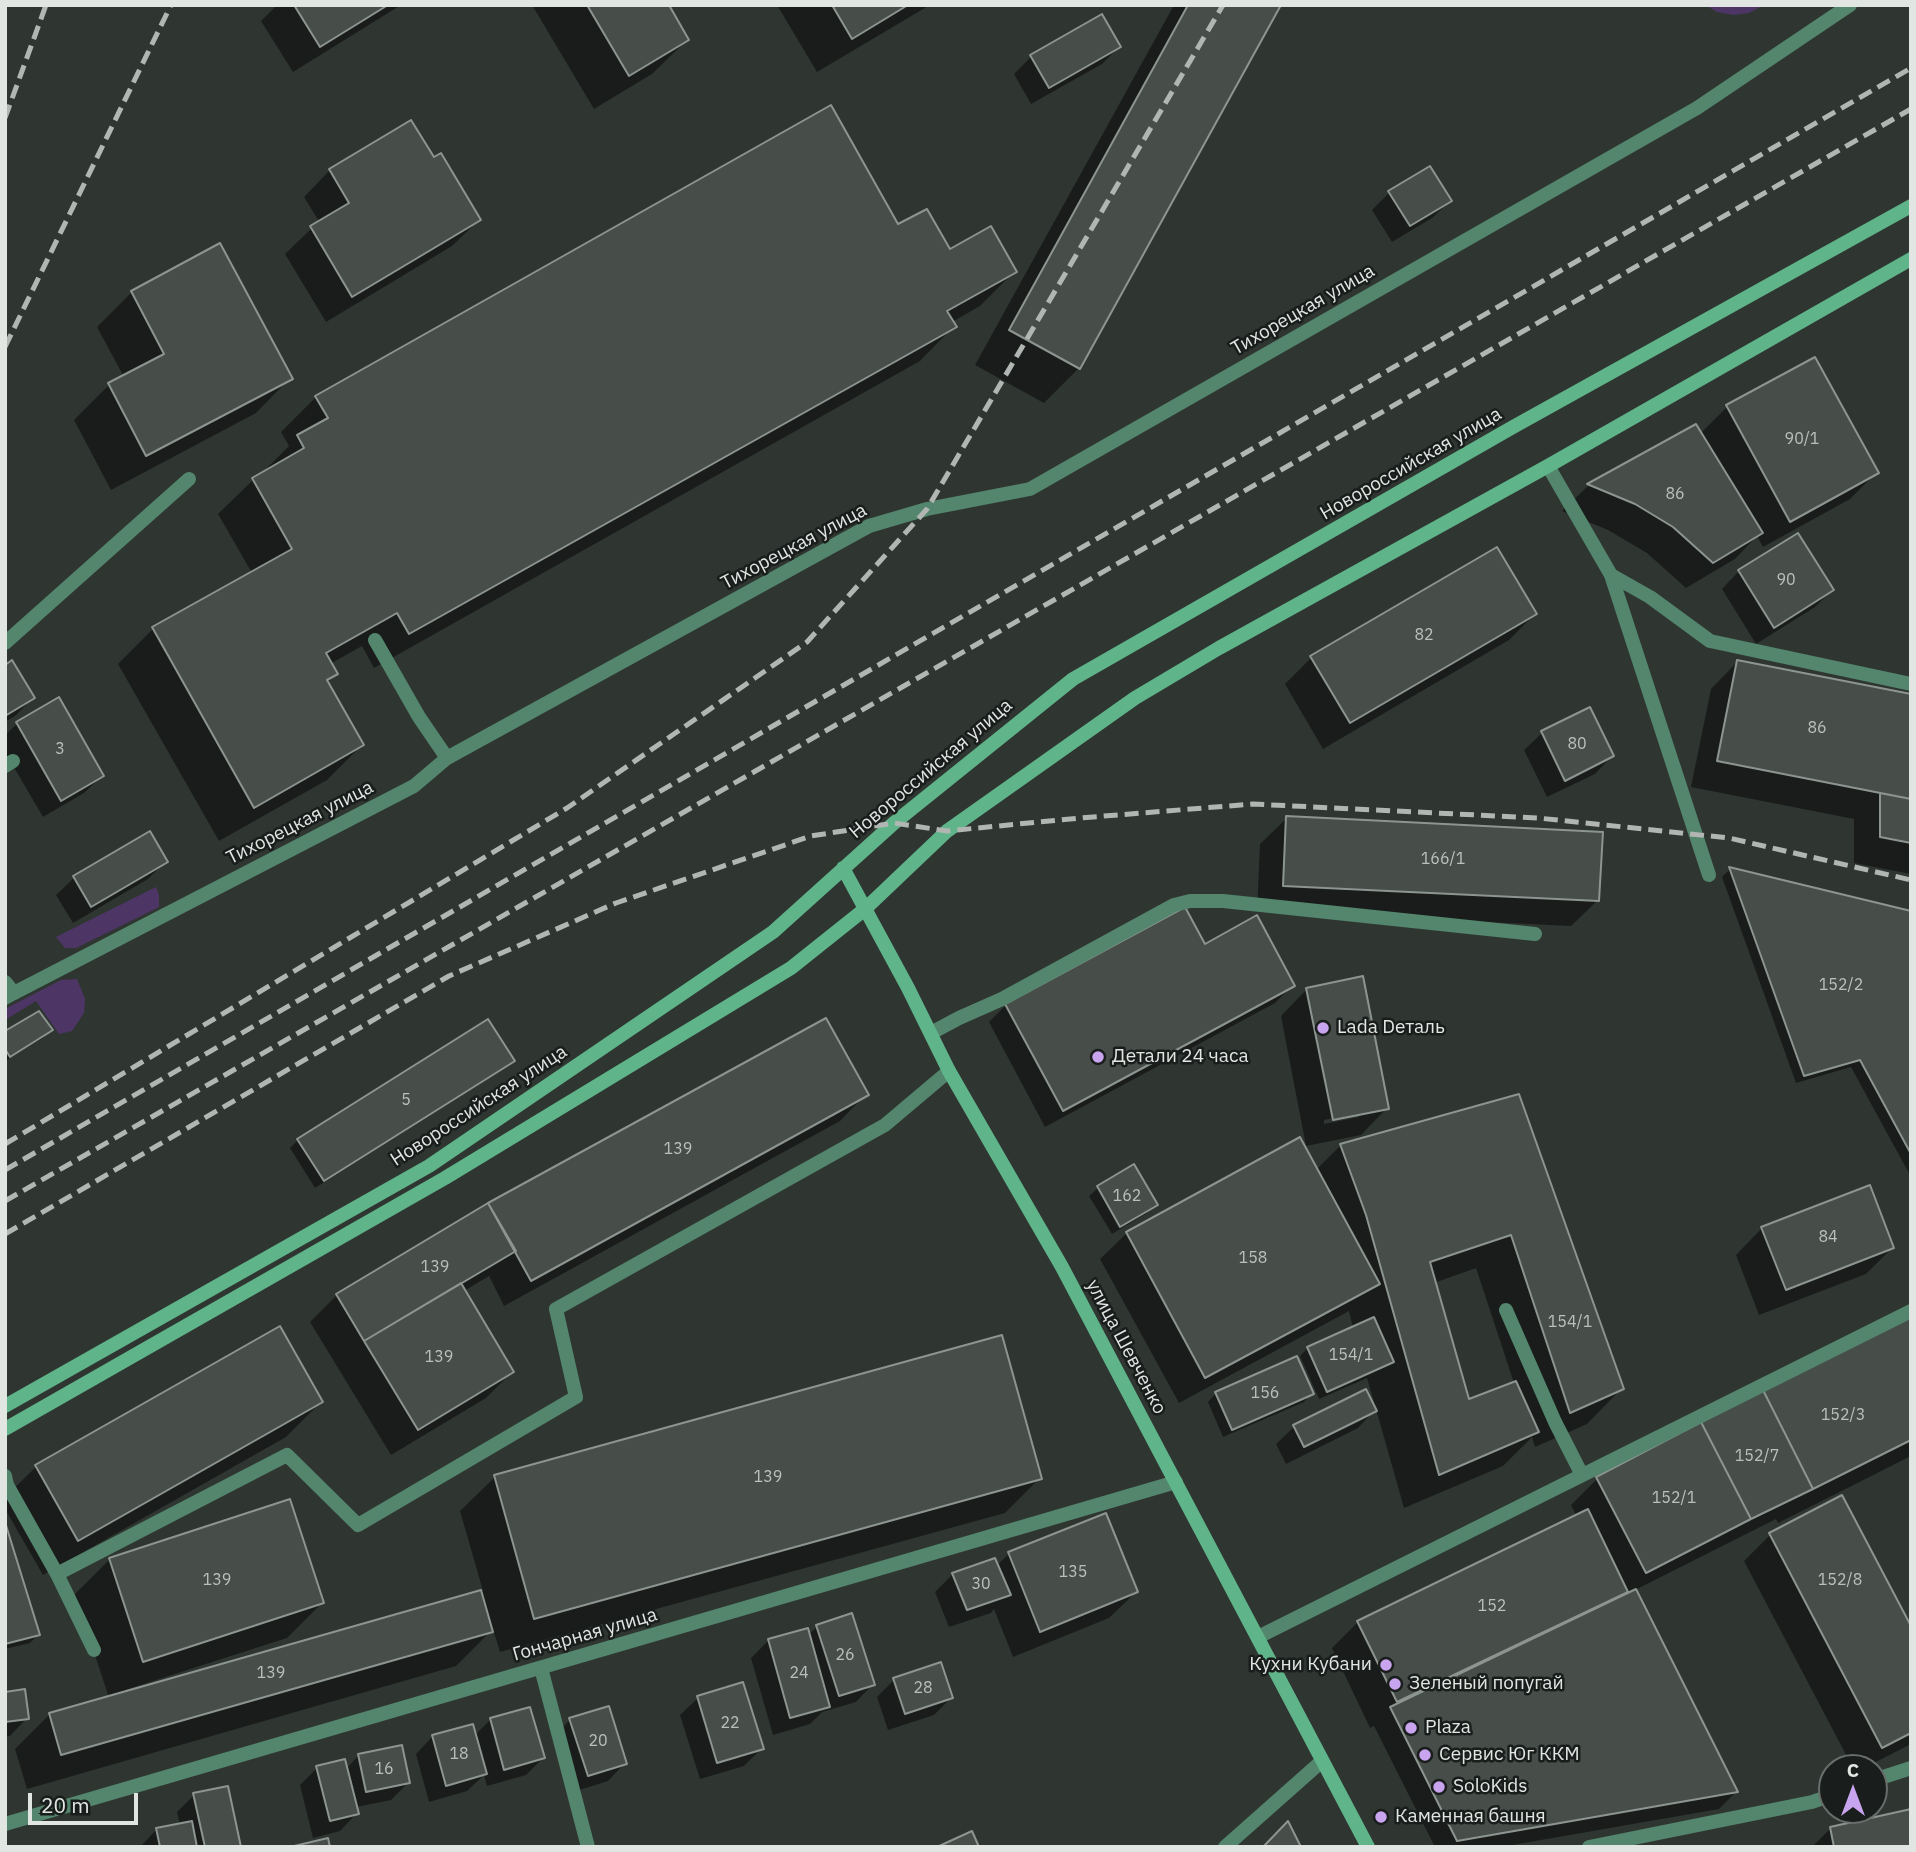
<!DOCTYPE html>
<html>
<head>
<meta charset="utf-8">
<style>
	body { margin:0 }
	#map { position:relative; width:1916px; height:1852px; overflow:hidden; background:#2f3632; font-family:"IBM Plex Sans",sans-serif }
	canvas { display:block }
	.frame { position:absolute; inset:0; border:7px solid #e1e6e3; pointer-events:none }
	.north { position:absolute; left:1818px; top:1754px; width:70px; height:70px; box-sizing:border-box; background:#191d1b; border:2px solid #696d6b; border-radius:50%; rotate:0deg; font-size:19px; font-weight:700; line-height:28px; text-align:center; color:#e1e6e3 }
	.north::after { content:''; display:block; margin:auto; width:24px; height:32px; background:#c8a5ee; clip-path:polygon(50% 0,100% 100%,50% 72%,0 100%) }
	.scale { position:absolute; left:28px; top:1793px; width:110px; height:32px; box-sizing:border-box; border:4px solid #e1e6e3; border-top:0; padding-left:9px; font-size:21px; line-height:24px; white-space:nowrap; color:#e1e6e3; -webkit-text-stroke:5px #191d1b; paint-order:stroke }
</style>
</head>
<body>
<div id="map">
<canvas width="1916" height="1852"></canvas>
<div class="frame"></div>
<div class="north">С</div>
<div class="scale">20 m</div>
</div>
<script>
const c = document.querySelector('canvas').getContext('2d');
c.lineJoin = 'round';
function fillPath(path, color) { c.fillStyle = color; c.fill(path, 'evenodd'); }
const poly = rows => new Path2D(rows.map(r => 'M' + r).join(''));
function trace(path, color, width, dash) { c.strokeStyle = color; c.lineWidth = width; c.lineCap = dash ? 'butt' : 'round'; c.setLineDash(dash || []); c.stroke(path); }
function drawText(font, color, halo, rows, align = 'center') {
  c.font = font + ' "IBM Plex Sans",sans-serif'; c.lineWidth = 5; c.setLineDash([]); c.textBaseline = 'middle'; c.strokeStyle = halo; c.fillStyle = color; for (const [text, x, y, turn = 0] of rows) {
    c.save(); c.translate(x, y); c.rotate((+turn || 0) * Math.PI / 180); c.textAlign = isNaN(turn) ? turn : align; if (halo) c.strokeText(text, 0, 0); c.fillText(text, 0, 0); c.restore();
  }
}
fillPath(poly([
	[1705,5,1764,5,1749,13,1733,15,1717,12],
	[156,887,159,895,159,907,135,919,76,948,65,948,56,937],
	[77,979,85,999,84,1013,72,1031,59,1034,36,1001,5,1020,5,1009,61,980]
]), '#4d3565');
fillPath(poly([
	[277,5,401,5,293,72,261,21],
	[532,5,667,5,687,40,652,74,594,109],
	[777,5,930,5,817,72],
	[1174,5,1279,5,1079,368,1044,403,975,365],
	[1119,47,1102,64,1031,104,1014,74,1031,57],
	[433,160,479,220,452,246,326,322,285,254,312,228,320,223,304,197,330,170],
	[1390,192,1450,201,1432,218,1392,242,1372,210],
	[898,227,949,251,1015,271,980,306,952,322,954,326,920,361,374,668,362,646,330,664,336,674,327,683,362,745,327,780,219,841,118,664,153,629,252,573,218,514,253,480,264,473,263,472,289,446,281,432,316,397],
	[132,292,290,378,256,413,111,490,74,420,109,385,124,377,97,327],
	[1814,359,1877,472,1850,499,1763,547,1757,536,1735,559,1686,588,1647,553,1608,530,1562,511,1588,486,1695,426,1700,434,1727,407],
	[1739,571,1832,590,1815,607,1756,644,1722,589],
	[1535,614,1509,640,1323,749,1285,684,1311,658],
	[1737,662,1911,789,1908,801,1911,801,1911,874,1854,863,1854,819,1691,787,1711,689],
	[5,667,33,698,15,716,5,722],
	[58,700,102,776,84,793,43,817,5,752,5,735,17,724],
	[1589,709,1612,756,1595,774,1547,797,1524,750,1542,733],
	[1287,818,1598,900,1571,926,1257,911,1260,844],
	[149,833,166,861,148,879,73,923,56,895,74,878],
	[1730,869,1911,913,1911,1177,1851,1067,1796,1083,1722,877],
	[1204,946,1293,985,1275,1003,1045,1127,989,1022,1006,1005],
	[1307,989,1387,1108,1361,1135,1306,1146,1281,1016],
	[1359,1113,1359,1117,1324,1124,1324,1120],
	[51,1030,43,1038,5,1061,5,1033],
	[512,1061,504,1069,315,1188,290,1148,298,1140],
	[866,1094,840,1121,504,1306,489,1276,464,1291,512,1372,486,1398,391,1455,310,1322,337,1295,489,1205],
	[1518,1096,1621,1389,1587,1424,1535,1447,1532,1437,1503,1466,1404,1508,1376,1409,1358,1428,1286,1464,1276,1444,1294,1427,1365,1391,1376,1409,1367,1378,1319,1399,1300,1356,1308,1348,1353,1328,1349,1311,1179,1403,1100,1259,1127,1233,1316,1170,1341,1145],
	[1476,1268,1514,1383,1468,1402,1434,1283],
	[1134,1167,1156,1204,1147,1213,1112,1234,1089,1196,1098,1188],
	[1762,1228,1892,1248,1866,1274,1759,1315,1736,1255],
	[1911,1318,1911,1456,1778,1523,1776,1519,1635,1590,1736,1792,1719,1809,1501,1847,1435,1847,1374,1726,1370,1728,1332,1648,1358,1622,1577,1517,1571,1505,1597,1479],
	[279,1329,321,1402,286,1437,43,1575,5,1509,5,1497,36,1467],
	[1216,1393,1312,1393,1304,1402,1223,1437,1208,1402],
	[495,1477,1040,1478,1005,1513,500,1652,493,1629,456,1666,27,1789,15,1749,50,1714,109,1698,75,1594,110,1559,322,1603,287,1638,125,1690,126,1693,483,1591,460,1511],
	[5,1528,38,1635,30,1643,5,1649],
	[1770,1535,1911,1630,1911,1744,1864,1768,1853,1768,1744,1561],
	[1009,1554,1136,1592,1109,1618,1013,1657,994,1609,991,1613,949,1627,935,1592,953,1574,996,1566],
	[850,1615,873,1684,856,1702,822,1712,810,1724,773,1735,751,1658,769,1640,808,1635,817,1627],
	[894,1680,951,1698,934,1715,888,1730,877,1697],
	[5,1693,27,1718,10,1736,5,1737],
	[698,1698,762,1748,744,1766,700,1779,680,1715],
	[529,1709,543,1758,526,1775,487,1786,484,1775,467,1791,429,1802,416,1754,433,1736,474,1736,490,1720],
	[570,1720,625,1763,608,1781,570,1793,552,1737],
	[359,1755,408,1783,391,1800,356,1807,357,1813,340,1831,313,1838,300,1785,317,1768,346,1769],
	[194,1795,240,1847,140,1847,157,1829,180,1825,177,1812],
	[1831,1828,1911,1847,1812,1847]
]), '#0007');
const building = poly([
	[294,5,388,5,320,47,294,5],
	[587,5,669,5,689,40,629,76,587,5],
	[832,5,908,5,852,39,832,5],
	[1188,5,1281,5,1080,369,1009,330,1188,5],
	[1102,14,1121,47,1049,88,1030,55,1102,14],
	[831,105,898,224,927,209,950,249,991,226,1017,272,947,311,957,327,409,634,397,613,326,653,338,674,327,680,364,745,254,808,152,627,292,549,252,478,304,448,297,435,328,418,315,396,831,105],
	[411,120,434,157,441,153,481,220,352,297,310,226,349,203,329,169,411,120],
	[1430,166,1452,201,1410,226,1388,191,1430,166],
	[220,243,293,379,146,456,108,383,164,354,131,291,220,243],
	[1815,357,1879,473,1790,522,1726,405,1815,357],
	[1696,424,1763,533,1713,563,1673,527,1635,504,1587,484,1696,424],
	[1798,533,1834,590,1774,628,1738,570,1798,533],
	[1497,547,1537,614,1350,723,1310,656,1497,547],
	[12,660,35,698,5,716,5,665,12,660],
	[1737,660,1911,694,1911,799,1717,761,1737,660],
	[59,697,104,776,61,801,16,722,59,697],
	[1590,707,1614,756,1565,781,1541,731,1590,707],
	[1880,793,1911,799,1911,843,1880,837,1880,793],
	[1286,816,1603,832,1599,901,1283,886,1286,816],
	[150,831,168,862,91,907,73,876,150,831],
	[1729,867,1911,911,1911,1154,1860,1060,1804,1076,1729,867],
	[1185,907,1205,944,1257,915,1295,986,1063,1111,1005,1004,1185,907],
	[1363,976,1389,1109,1333,1120,1306,988,1363,976],
	[39,1011,53,1030,10,1057,5,1049,5,1031,39,1011],
	[826,1018,869,1095,531,1281,488,1203,826,1018],
	[488,1019,515,1061,324,1181,297,1139,488,1019],
	[1519,1094,1624,1389,1570,1413,1511,1235,1430,1262,1469,1399,1516,1381,1539,1432,1439,1475,1366,1215,1340,1144,1519,1094],
	[1300,1137,1380,1284,1205,1378,1126,1232,1300,1137],
	[1134,1164,1158,1205,1120,1227,1097,1186,1134,1164],
	[1870,1185,1894,1248,1786,1290,1761,1227,1870,1185],
	[488,1203,516,1251,364,1341,336,1294,488,1203],
	[461,1283,514,1372,418,1430,364,1341,461,1283],
	[1911,1316,1911,1440,1813,1489,1763,1390,1911,1316],
	[1374,1317,1394,1362,1327,1392,1307,1347,1374,1317],
	[280,1326,323,1402,78,1541,35,1465,280,1326],
	[1002,1335,1042,1479,534,1619,494,1475,1002,1335],
	[1297,1356,1314,1394,1232,1430,1215,1392,1297,1356],
	[1366,1389,1377,1411,1304,1447,1293,1425,1366,1389],
	[1763,1390,1813,1489,1751,1519,1701,1422,1763,1390],
	[1701,1422,1751,1519,1646,1573,1596,1477,1701,1422],
	[1842,1495,1911,1626,1911,1733,1882,1748,1769,1533,1842,1495],
	[290,1499,324,1603,143,1662,109,1558,290,1499],
	[1588,1509,1628,1592,1397,1702,1357,1621,1588,1509],
	[1106,1513,1138,1592,1040,1632,1008,1552,1106,1513],
	[5,1522,40,1635,5,1644,5,1522],
	[995,1558,1011,1595,967,1610,952,1573,995,1558],
	[1636,1589,1738,1792,1457,1841,1390,1707,1636,1589],
	[481,1590,493,1632,61,1755,49,1713,481,1590],
	[852,1613,875,1685,839,1696,816,1625,852,1613],
	[808,1628,830,1707,790,1718,768,1639,808,1628],
	[941,1662,953,1698,905,1714,893,1678,941,1662],
	[743,1682,764,1749,717,1763,697,1696,743,1682],
	[25,1689,29,1719,5,1722,5,1692,25,1689],
	[609,1706,627,1764,588,1776,569,1718,609,1706],
	[530,1707,545,1758,504,1770,490,1718,530,1707],
	[473,1724,487,1774,446,1786,432,1735,473,1724],
	[402,1745,410,1783,366,1792,358,1754,402,1745],
	[345,1759,359,1814,330,1821,316,1766,345,1759],
	[228,1786,241,1847,205,1847,193,1793,228,1786],
	[1911,1809,1911,1847,1834,1847,1830,1827,1911,1809],
	[192,1821,197,1847,160,1847,156,1828,192,1821],
	[1288,1821,1301,1847,1263,1847,1288,1821],
	[972,1831,979,1847,937,1847,972,1831],
	[328,1838,330,1847,290,1847,328,1838]
]);
fillPath(building, '#474e4a');
trace(building, '#8c9590', 2);
trace(poly([
	[1548,466,1611,575,1709,875],
	[1611,575,1650,597,1710,641,1911,684],
	[375,640,419,717,447,758],
	[5,643,189,479],
	[5,766,13,761],
	[5,982,14,993,5,998],
	[931,1033,959,1018,1002,999,1174,905,1190,901,1223,901,1535,934],
	[1506,1310,1555,1422,1582,1475],
	[5,1476,7,1485,57,1574,94,1650],
	[57,1574,287,1455,358,1525,576,1397,556,1309,885,1125,949,1071],
	[1258,1637,1911,1311],
	[541,1668,588,1847],
	[1874,1780,1911,1768],
	[1589,1847,1812,1802,1832,1795]
]), '#53866c', 14);
trace(poly([
	[14,993,414,786,447,758,869,526,927,509,1030,489,1697,108,1850,5],
	[5,1824,1176,1482],
	[1225,1847,1322,1761]
]), '#53866c', 14);
trace(poly([
	[843,868,908,988,949,1071,1062,1267,1368,1847],
	[5,1406,429,1166,773,932,894,823,1073,679,1513,427,1911,206],
	[5,1429,445,1178,791,968,865,909,947,831,1135,698,1219,648,1548,466,1911,259]
]), '#5fb48a', 14);
trace(poly([
	[5,118,46,5],
	[5,347,171,5],
	[5,1144,567,808,807,642,927,509,1223,5],
	[5,1170,1911,68],
	[5,1201,1911,109],
	[5,1234,449,976,616,903,811,836,894,823,947,831,1080,818,1253,804,1538,818,1729,838,1911,880]
]), '#b1b6b3', 5, [14, 7]);
for (const [x, y, r, color] of [
	[1323,1028,7,"#c8a5ee"],
	[1098,1057,7,"#c8a5ee"],
	[1386,1665,7,"#c8a5ee"],
	[1395,1684,7,"#c8a5ee"],
	[1411,1728,7,"#c8a5ee"],
	[1425,1755,7,"#c8a5ee"],
	[1439,1787,7,"#c8a5ee"],
	[1381,1817,7,"#c8a5ee"]
]) { const dot = new Path2D(); dot.arc(x, y, r, 0, 2 * Math.PI); c.fillStyle = color; c.fill(dot); trace(dot, '#191d1b', 2.5); }
drawText('16px', '#bac0bd', null, [
	["90/1",1802,439],
	["86",1675,494],
	["90",1786,580],
	["82",1424,635],
	["86",1817,728],
	["80",1577,744],
	["3",60,749],
	["166/1",1443,859],
	["152/2",1841,985],
	["5",406,1100],
	["139",678,1149],
	["162",1127,1196],
	["84",1828,1237],
	["158",1253,1258],
	["139",435,1267],
	["154/1",1570,1322],
	["154/1",1351,1355],
	["139",439,1357],
	["156",1265,1393],
	["152/3",1843,1415],
	["152/7",1757,1456],
	["139",768,1477],
	["152/1",1674,1498],
	["135",1073,1572],
	["139",217,1580],
	["152/8",1840,1580],
	["30",981,1584],
	["152",1492,1606],
	["26",845,1655],
	["139",271,1673],
	["24",799,1673],
	["28",923,1688],
	["22",730,1723],
	["20",598,1741],
	["18",459,1754],
	["16",384,1769]
]);
drawText('19px', '#e1e6e3', '#191d1b', [
	["Тихорецкая улица",1303,310,-30],
	["Новороссийская улица",1411,464,-30],
	["Тихорецкая улица",794,547,-28],
	["Новороссийская улица",931,769,-40],
	["Тихорецкая улица",300,823,-27],
	["Новороссийская улица",479,1106,-33],
	["улица Шевченко",1126,1347,62],
	["Гончарная улица",585,1635,-16]
]);
drawText('19px', '#e1e6e3', '#191d1b', [
	["Lada Dеталь",1337,1028],
	["Детали 24 часа",1112,1057],
	["Кухни Кубани",1372,1665,"right"],
	["Зеленый попугай",1409,1684],
	["Plaza",1425,1728],
	["Сервис Юг ККМ",1439,1755],
	["SoloKids",1453,1787],
	["Каменная башня",1395,1817]
], 'left');
</script>
</body>
</html>
